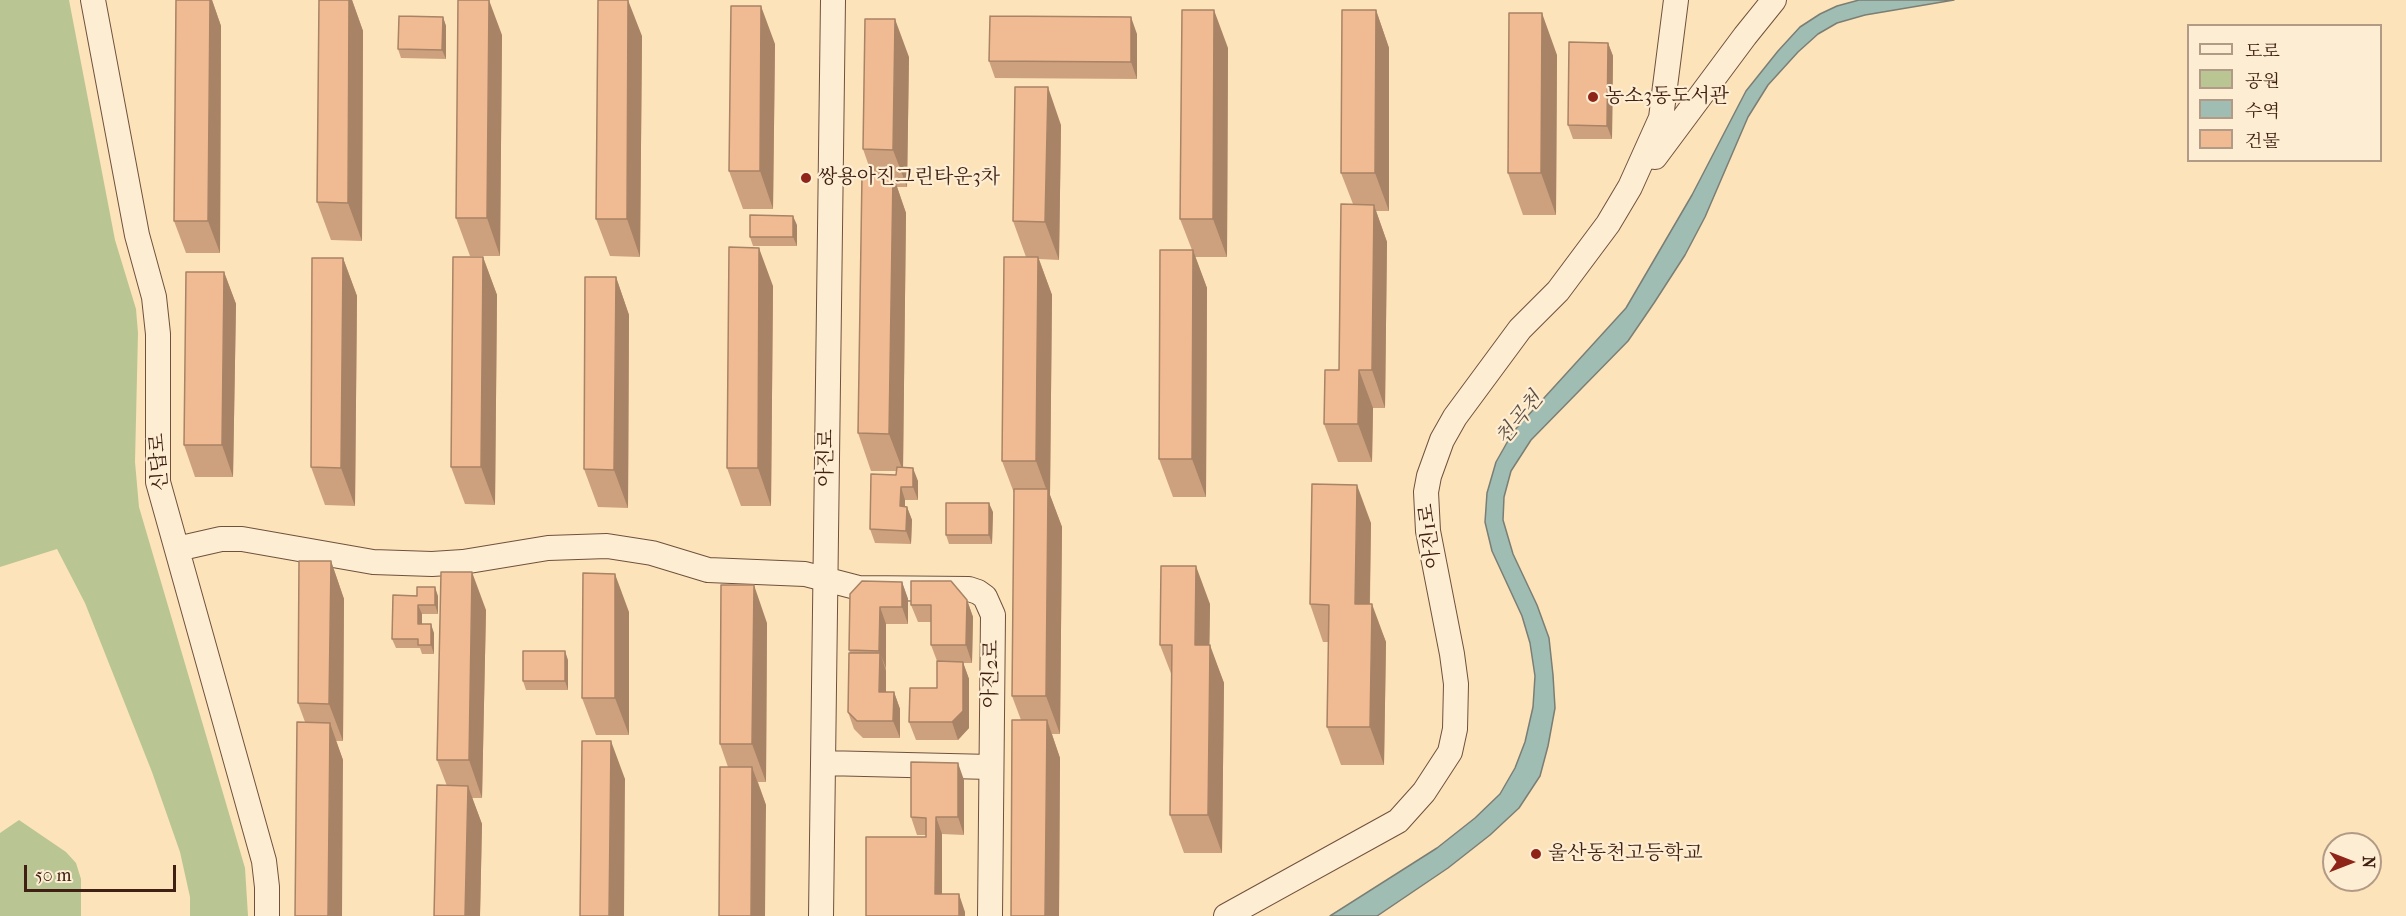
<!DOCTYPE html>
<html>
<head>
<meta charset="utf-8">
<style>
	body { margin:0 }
	#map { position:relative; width:2406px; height:916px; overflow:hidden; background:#fce3ba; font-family:"IM FELL French Canon","Noto Serif KR",serif }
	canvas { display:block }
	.legend { position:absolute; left:2187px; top:24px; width:195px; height:138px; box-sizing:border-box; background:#fdedd2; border:2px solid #b29b86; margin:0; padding:8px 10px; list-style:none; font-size:18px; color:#412014 }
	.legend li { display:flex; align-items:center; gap:12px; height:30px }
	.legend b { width:30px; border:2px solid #b29b86 }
	.north { position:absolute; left:2322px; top:832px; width:60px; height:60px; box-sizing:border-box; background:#fdedd2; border:2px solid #b29b86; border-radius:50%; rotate:90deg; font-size:16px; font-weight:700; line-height:24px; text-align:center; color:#412014 }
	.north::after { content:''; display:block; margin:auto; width:21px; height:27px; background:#8f2418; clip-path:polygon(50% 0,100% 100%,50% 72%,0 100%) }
	.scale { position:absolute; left:24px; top:865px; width:152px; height:27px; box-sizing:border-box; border:3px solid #412014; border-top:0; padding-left:8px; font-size:18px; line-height:21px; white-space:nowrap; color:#412014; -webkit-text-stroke:4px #fdedd2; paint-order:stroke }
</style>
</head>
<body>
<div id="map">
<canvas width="2406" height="916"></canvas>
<ul class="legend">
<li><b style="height:8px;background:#fdedd2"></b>도로</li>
<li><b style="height:16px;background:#bac594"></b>공원</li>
<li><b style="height:16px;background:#a0bdb4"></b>수역</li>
<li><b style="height:16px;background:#f0bb92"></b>건물</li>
</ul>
<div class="north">N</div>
<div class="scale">50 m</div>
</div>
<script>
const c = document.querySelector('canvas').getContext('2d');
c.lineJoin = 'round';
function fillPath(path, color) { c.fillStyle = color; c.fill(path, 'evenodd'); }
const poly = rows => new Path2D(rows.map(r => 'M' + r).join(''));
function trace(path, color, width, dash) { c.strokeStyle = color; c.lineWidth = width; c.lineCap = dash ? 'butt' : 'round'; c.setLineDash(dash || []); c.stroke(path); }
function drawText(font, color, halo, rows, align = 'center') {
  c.font = font + ' "IM FELL French Canon","Noto Serif KR",serif'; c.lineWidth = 4.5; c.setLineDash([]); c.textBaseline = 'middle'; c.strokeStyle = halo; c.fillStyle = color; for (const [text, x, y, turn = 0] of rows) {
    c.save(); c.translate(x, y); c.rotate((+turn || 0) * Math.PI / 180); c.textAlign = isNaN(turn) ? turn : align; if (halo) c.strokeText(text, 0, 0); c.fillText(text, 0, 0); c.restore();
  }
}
fillPath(poly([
	[0,0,69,0,115,240,136,309,138,333,135,462,139,507,245,868,248,916,190,916,190,897,180,852,152,772,85,603,57,549,0,567],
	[19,820,66,852,76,863,81,879,81,916,0,916,0,833]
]), '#bac594');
const water = poly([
	[1859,0,1954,0,1865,15,1837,23,1818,34,1798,52,1768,85,1748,117,1705,217,1685,255,1654,303,1628,341,1531,440,1511,471,1504,497,1503,520,1513,554,1537,605,1549,638,1553,675,1555,708,1548,746,1540,776,1519,808,1490,835,1448,868,1377,916,1330,916,1437,848,1475,818,1500,794,1515,768,1525,742,1533,707,1535,676,1530,643,1522,616,1492,551,1485,522,1487,493,1496,462,1513,432,1626,308,1692,195,1746,91,1778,51,1800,27,1820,14,1837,6,1859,0]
]);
fillPath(water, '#a0bdb4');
trace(water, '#7a7e74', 1.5);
const minor = poly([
	[93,0,137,235,154,297,158,334,158,482,264,861,267,887,267,916],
	[1655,157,1745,36,1774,0],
	[177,549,221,539,242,539,373,562,432,564,463,562,548,548,607,546,652,553,708,570,805,574,859,588,969,589,978,592,985,597,993,615,990,916],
	[823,763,991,767],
	[821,916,833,0],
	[1226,916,1398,821,1424,792,1450,752,1455,729,1456,684,1452,654,1428,531,1426,492,1429,476,1442,440,1455,417,1520,329,1558,291,1608,224,1630,187,1661,118,1676,0]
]);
trace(minor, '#70513e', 26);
trace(minor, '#fdedd2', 24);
fillPath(poly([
	[176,0,212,0,221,26,220,253,186,253,174,221],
	[319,0,352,0,363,31,362,241,331,240,317,202],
	[1376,10,1389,48,1389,211,1376,211,1387,242,1385,408,1373,408,1372,462,1338,462,1324,424,1339,370,1353,204,1341,173],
	[443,17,446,26,446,59,401,58,398,49],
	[1137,34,1137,79,995,78,989,61],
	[502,35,500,256,470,256,456,218],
	[642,36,640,257,610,256,596,219],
	[1608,43,1613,56,1612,139,1573,139,1568,125],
	[775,44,773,209,743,209,729,171],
	[1228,48,1227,257,1195,257,1207,288,1206,497,1173,497,1159,459,1192,250,1180,219],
	[1557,55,1556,215,1523,215,1508,173],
	[909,57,907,187,897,187,906,213,903,467,918,481,918,500,905,500,905,507,907,507,912,520,911,544,875,543,870,529,896,475,896,471,871,471,858,433,872,175,863,149],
	[1061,125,1059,260,1039,259,1052,295,1050,495,1062,527,1060,734,1052,734,1060,758,1059,916,1011,916,1021,720,1012,696,1014,493,1002,461,1026,257,1013,221],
	[797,225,797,246,753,246,750,237],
	[483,257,497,295,495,505,465,504,451,467],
	[343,258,357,296,355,506,325,505,311,467],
	[224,272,236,304,233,477,195,477,184,445],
	[616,277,629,315,628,508,598,507,584,469],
	[773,286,771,506,741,506,727,468],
	[993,512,992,544,949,544,946,535],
	[1371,523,1370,604,1386,642,1384,765,1341,765,1327,727,1329,642,1323,642,1310,604],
	[331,561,344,599,343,741,336,741,343,760,305,722,298,703],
	[902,582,908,599,908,624,886,624,886,692,894,692,900,709,900,738,863,738,854,729,848,712,850,653,849,650,850,594],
	[393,595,438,596,438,614,422,614,422,624,434,633,434,654,422,654,420,648,396,648,392,639],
	[967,600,973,617,972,663,963,663,969,679,969,728,958,740,916,740,909,722,937,688,937,661,931,645,931,622,918,622,911,605],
	[1210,604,1209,645,1224,683,1222,853,1184,853,1170,815,1172,676,1160,645],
	[486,610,482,798,472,798,482,824,480,916,434,916,447,786,437,760],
	[629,612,629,735,596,735,582,698],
	[767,623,766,782,758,782,766,805,728,767,720,744],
	[568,660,568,690,526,690,523,681],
	[964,780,964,835,942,834,942,894,965,912,965,916,866,916,926,837,926,835,917,835,911,817]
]), '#cea17e');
fillPath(poly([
	[210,0,212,0,221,26,220,253,208,221],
	[349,0,352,0,363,31,362,241,348,203],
	[489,0,502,35,500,256,487,218],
	[628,0,642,36,640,257,627,219],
	[761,6,775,44,773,209,760,171],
	[1214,10,1228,48,1227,257,1213,219],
	[1376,10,1389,48,1389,211,1375,173],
	[1542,13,1557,55,1556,215,1541,173],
	[443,17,446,26,446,59,442,50],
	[1131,17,1137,34,1137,79,1131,62],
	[895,19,909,57,907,187,893,150],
	[1608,43,1613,56,1612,139,1607,126],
	[1048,87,1061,125,1059,260,1045,222],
	[893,175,906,213,903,471,889,434],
	[1374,205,1387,242,1385,408,1372,370],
	[793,216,797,225,797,246,793,237],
	[759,248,773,286,771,506,758,468],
	[1193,250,1207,288,1206,497,1192,459],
	[483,257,497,295,495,505,481,467],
	[1038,257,1052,295,1050,495,1062,527,1060,734,1046,696,1048,494,1036,461],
	[343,258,357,296,355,506,341,468],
	[224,272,236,304,233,477,222,445],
	[616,277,629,315,628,508,614,470],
	[1359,370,1373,408,1372,462,1358,424],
	[913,468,918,481,918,500,913,487],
	[1357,485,1371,523,1369,642,1355,604],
	[901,487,905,500,905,520,900,506],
	[989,503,993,512,992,544,989,535],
	[907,507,912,520,911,544,906,531],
	[331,561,344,599,343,741,329,704],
	[1196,566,1210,604,1209,683,1195,645],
	[472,572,486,610,482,798,469,760],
	[615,574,629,612,629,735,615,698],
	[902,582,908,599,908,624,902,607],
	[754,585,767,623,766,782,752,744],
	[435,587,438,596,438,614,435,605],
	[967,600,973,617,972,663,966,645],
	[1372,604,1386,642,1384,765,1370,727],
	[418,605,422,614,422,633,418,624],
	[880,607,886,624,886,668,879,651],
	[431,624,434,633,434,654,431,645],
	[1210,645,1224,683,1222,853,1208,815],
	[565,651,568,660,568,690,565,681],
	[880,653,886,671,886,709,879,692],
	[963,662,969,679,969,728,958,740,952,722],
	[894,692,900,709,900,738,893,721],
	[1047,720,1060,758,1059,916,1045,916],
	[330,723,343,760,342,916,328,916],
	[611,741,625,779,624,916,609,916],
	[958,763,964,780,964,835,958,817],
	[752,767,766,805,765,916,751,916],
	[468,786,482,824,480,916,465,916],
	[936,817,942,834,942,912,935,894],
	[959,894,965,912,965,916,959,916]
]), '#a88366');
const building = poly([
	[176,0,210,0,208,221,174,221,176,0],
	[319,0,349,0,348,203,317,202,319,0],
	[458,0,489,0,487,218,456,218,458,0],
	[598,0,628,0,627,219,596,219,598,0],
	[731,6,761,6,760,171,729,171,731,6],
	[1182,10,1214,10,1213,219,1180,219,1182,10],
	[1342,10,1376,10,1375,173,1341,173,1342,10],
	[1509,13,1542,13,1541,173,1508,173,1509,13],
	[399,16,443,17,442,50,398,49,399,16],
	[990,16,1131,17,1131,62,989,61,990,16],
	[865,19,895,19,893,150,863,149,865,19],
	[1569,42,1608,43,1607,126,1568,125,1569,42],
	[1015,87,1048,87,1045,222,1013,221,1015,87],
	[862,175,893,175,889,434,858,433,862,175],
	[1341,204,1374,205,1372,370,1359,370,1358,424,1324,424,1325,370,1339,370,1341,204],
	[750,215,793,216,793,237,750,237,750,215],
	[729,247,759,248,758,468,727,468,729,247],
	[1160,250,1193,250,1192,459,1159,459,1160,250],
	[453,257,483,257,481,467,451,467,453,257],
	[1004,257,1038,257,1036,461,1002,461,1004,257],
	[312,258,343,258,341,468,311,467,312,258],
	[186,272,224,272,222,445,184,445,186,272],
	[585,277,616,277,614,470,584,469,585,277],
	[897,467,913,468,913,487,901,487,900,506,907,507,906,531,870,529,871,474,896,475,897,467],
	[1312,484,1357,485,1355,604,1372,604,1370,727,1327,727,1329,605,1310,604,1312,484],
	[1014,489,1048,489,1046,696,1012,696,1014,489],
	[946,503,989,503,989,535,946,535,946,503],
	[299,561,331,561,329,704,298,703,299,561],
	[1161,566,1196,566,1195,645,1210,645,1208,815,1170,815,1172,645,1160,645,1161,566],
	[441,572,472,572,469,760,437,760,441,572],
	[583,573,615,574,615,698,582,698,583,573],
	[862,581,902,582,902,607,880,607,879,651,849,650,850,594,862,581],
	[911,581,951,581,967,600,966,645,931,645,931,605,911,605,911,581],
	[721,585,754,585,752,744,720,744,721,585],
	[417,587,435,587,435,605,418,605,418,624,431,624,431,645,418,645,418,639,392,639,393,595,417,596,417,587],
	[523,651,565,651,565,681,523,681,523,651],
	[849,653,880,653,879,692,894,692,893,721,857,721,848,712,849,653],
	[937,661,963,662,963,711,952,722,909,722,910,688,937,688,937,661],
	[1012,720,1047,720,1045,916,1011,916,1012,720],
	[297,722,330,723,328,916,295,916,297,722],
	[582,741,611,741,609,916,580,916,582,741],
	[911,762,958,763,958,817,936,817,935,894,959,894,959,916,866,916,866,837,926,837,926,818,911,817,911,762],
	[720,767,752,767,751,916,719,916,720,767],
	[437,785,468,786,465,916,434,916,437,785]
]);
fillPath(building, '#f0bb92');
trace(building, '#a88366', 1.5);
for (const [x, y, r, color] of [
	[1593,97,6,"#8f2418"],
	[806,178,6,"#8f2418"],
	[1536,854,6,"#8f2418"]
]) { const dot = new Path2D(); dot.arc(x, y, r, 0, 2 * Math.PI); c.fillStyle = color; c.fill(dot); trace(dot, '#fdedd2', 2); }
drawText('20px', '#412014', '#fdedd2', [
	["농소3동도서관",1605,97],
	["쌍용아진그린타운3차",818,178],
	["울산동천고등학교",1548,854]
], 'left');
drawText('20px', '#412014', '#fdedd2', [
	["아진로",827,458,-89],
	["신답로",160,462,-94],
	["아진1로",1431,536,-97],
	["아진2로",992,674,-89]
]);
drawText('italic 21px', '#5e4f44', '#fdedd2', [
	["천곡천",1520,419,-51]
]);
</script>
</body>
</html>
